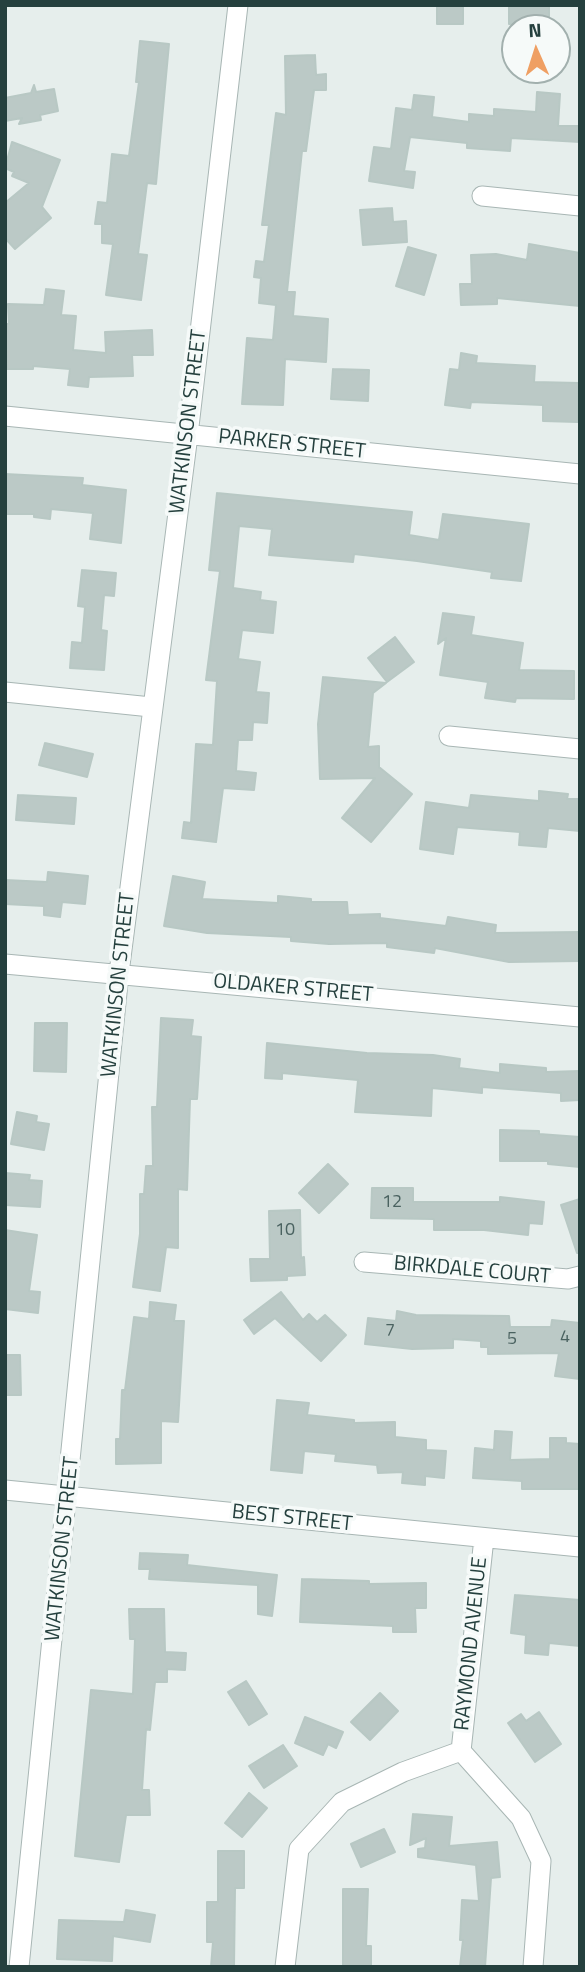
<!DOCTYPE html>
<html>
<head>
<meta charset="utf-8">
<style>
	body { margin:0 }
	#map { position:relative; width:585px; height:1972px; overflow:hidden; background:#e6eeec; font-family:"Titillium Web",sans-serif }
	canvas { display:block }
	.frame { position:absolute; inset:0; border:7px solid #25403e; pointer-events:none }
	.north { position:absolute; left:501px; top:14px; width:70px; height:70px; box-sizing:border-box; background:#f6faf9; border:2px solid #a2b0ae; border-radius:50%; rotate:357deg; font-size:19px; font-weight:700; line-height:28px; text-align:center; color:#25403e }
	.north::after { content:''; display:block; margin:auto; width:24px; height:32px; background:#ef9f63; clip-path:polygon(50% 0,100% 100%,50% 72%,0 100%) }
</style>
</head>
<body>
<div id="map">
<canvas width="585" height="1972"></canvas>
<div class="frame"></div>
<div class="north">N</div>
</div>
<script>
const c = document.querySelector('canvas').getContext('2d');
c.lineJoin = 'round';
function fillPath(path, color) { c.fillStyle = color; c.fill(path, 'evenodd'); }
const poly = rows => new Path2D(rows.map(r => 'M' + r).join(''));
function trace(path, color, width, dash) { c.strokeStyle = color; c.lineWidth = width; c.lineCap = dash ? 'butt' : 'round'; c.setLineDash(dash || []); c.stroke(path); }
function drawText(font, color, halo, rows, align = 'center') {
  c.font = font + ' "Titillium Web",sans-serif'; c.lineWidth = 7; c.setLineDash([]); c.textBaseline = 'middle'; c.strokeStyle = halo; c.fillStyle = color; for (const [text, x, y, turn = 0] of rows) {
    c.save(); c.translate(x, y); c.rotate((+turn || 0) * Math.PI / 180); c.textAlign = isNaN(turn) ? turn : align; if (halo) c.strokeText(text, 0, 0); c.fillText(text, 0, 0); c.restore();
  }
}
const building = poly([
	[437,5,463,5,463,24,437,24,437,5],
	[509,5,549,5,549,23,509,24,509,5],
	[140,41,169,44,156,184,147,183,138,254,147,255,141,300,106,295,113,244,102,243,102,224,95,224,98,202,107,203,112,154,129,156,139,82,136,82,140,41],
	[315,55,316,75,326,74,326,90,314,90,306,151,302,151,287,292,295,292,293,316,328,319,326,362,285,359,283,405,242,404,247,338,273,340,276,305,259,303,261,278,254,277,256,261,264,262,269,225,262,225,276,113,286,115,285,56,315,55],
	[34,85,36,92,54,89,58,111,40,115,41,120,19,124,22,118,5,121,5,98,31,93,34,85],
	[537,92,560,94,558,126,580,126,580,142,511,138,510,151,467,148,467,143,410,137,404,171,415,172,413,188,369,181,374,147,391,149,396,108,412,110,414,95,434,97,432,117,469,122,469,114,494,116,494,109,536,112,537,92],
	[12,142,60,160,42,207,51,218,15,249,5,238,5,203,29,183,12,176,14,172,5,168,12,142],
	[392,208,393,222,406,221,407,242,363,245,360,210,392,208],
	[529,244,580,253,580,306,497,298,497,304,461,305,460,284,472,284,471,255,496,254,527,260,529,244],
	[408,247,436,255,424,295,396,286,408,247],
	[46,289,64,291,61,315,76,316,73,350,106,353,105,332,152,330,153,355,132,355,133,376,89,377,88,387,68,385,70,369,33,366,33,369,7,369,5,324,9,324,8,304,44,305,46,289],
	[461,353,477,356,476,363,535,366,534,382,579,383,578,422,543,421,543,405,471,402,470,408,445,405,450,369,459,370,461,353],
	[333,369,369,370,368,401,331,399,333,369],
	[5,474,83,478,82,485,126,490,121,543,90,539,93,513,51,509,50,519,34,517,34,514,5,514,5,474],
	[217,493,412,512,409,535,439,540,443,514,529,524,521,581,491,578,492,572,417,561,354,554,353,562,269,555,272,529,239,526,233,588,261,592,260,600,276,602,273,633,242,630,238,659,260,662,256,692,269,693,267,723,253,722,252,740,238,740,236,771,256,773,254,790,223,788,216,842,182,838,184,822,191,823,196,744,213,745,217,681,206,680,220,571,209,570,217,493],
	[82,570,116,573,114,596,104,595,101,630,107,631,104,670,70,668,72,642,82,643,85,607,78,606,82,570],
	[443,613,474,617,471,635,523,643,519,670,574,671,574,699,516,698,515,702,485,698,488,682,440,675,446,638,438,644,443,613],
	[395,637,414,662,387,682,368,658,395,637],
	[323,677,386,683,373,693,368,747,379,746,379,767,412,794,371,842,342,818,375,778,320,779,318,724,323,677],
	[45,743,93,754,87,777,39,765,45,743],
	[539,791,568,794,567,799,580,799,580,831,548,828,546,847,519,845,520,832,457,827,453,854,420,849,426,802,469,808,471,795,539,801,539,791],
	[18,795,76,798,74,824,16,820,18,795],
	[48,872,88,876,85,904,62,902,60,917,44,915,44,906,5,904,5,880,47,882,48,872],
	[173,876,205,882,202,899,278,903,278,896,311,899,311,902,347,902,348,915,380,914,380,918,446,926,448,917,496,925,495,933,580,932,580,961,509,962,435,948,434,953,387,947,387,943,329,944,291,941,291,937,207,933,164,926,173,876],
	[161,1018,193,1020,191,1036,201,1037,197,1099,190,1099,187,1190,178,1189,178,1248,166,1247,160,1291,133,1287,140,1234,140,1194,144,1194,146,1166,153,1166,152,1107,157,1107,161,1018],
	[35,1023,67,1023,66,1072,34,1071,35,1023],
	[267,1043,367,1053,433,1055,460,1059,459,1068,500,1073,500,1064,546,1068,546,1072,580,1071,580,1100,561,1101,561,1093,482,1087,482,1093,432,1088,431,1116,355,1112,358,1080,282,1073,282,1079,265,1078,267,1043],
	[17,1112,37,1116,36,1122,49,1124,44,1150,11,1144,17,1112],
	[500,1130,539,1131,539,1134,580,1137,580,1167,548,1164,548,1161,500,1161,500,1130],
	[328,1164,348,1184,319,1213,299,1193,328,1164],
	[5,1173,30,1175,29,1180,42,1181,40,1207,5,1205,5,1173],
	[372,1188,413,1188,413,1202,500,1202,500,1197,544,1202,542,1224,529,1223,528,1235,484,1230,434,1230,434,1219,371,1218,372,1188],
	[580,1199,580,1253,577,1253,561,1205,580,1199],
	[300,1210,301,1258,304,1257,305,1275,287,1276,287,1280,251,1281,250,1259,270,1259,269,1211,300,1210],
	[5,1230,37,1235,29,1291,40,1292,38,1313,5,1309,5,1230],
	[281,1292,303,1320,309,1314,317,1322,325,1315,346,1335,321,1361,275,1318,254,1334,244,1320,281,1292],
	[150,1302,176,1305,174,1321,184,1321,178,1422,161,1421,161,1463,116,1464,116,1439,120,1439,122,1390,125,1390,134,1317,149,1319,150,1302],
	[397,1311,416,1315,509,1316,510,1327,551,1327,552,1320,580,1323,580,1379,555,1376,559,1353,488,1354,488,1347,481,1347,481,1341,453,1339,453,1348,412,1349,365,1344,368,1318,396,1321,397,1311],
	[5,1355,20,1355,21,1395,5,1395,5,1355],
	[277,1400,309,1403,307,1415,354,1420,354,1423,395,1422,395,1437,426,1440,426,1450,446,1451,444,1478,425,1476,425,1485,402,1483,403,1472,378,1473,377,1465,335,1461,336,1454,304,1451,302,1473,271,1470,277,1400],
	[495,1431,512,1432,510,1460,550,1459,550,1438,566,1438,566,1443,580,1444,580,1489,522,1489,522,1481,473,1478,475,1448,494,1450,495,1431],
	[140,1553,188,1555,187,1565,277,1575,272,1616,258,1614,258,1585,149,1579,150,1569,139,1569,140,1553],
	[302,1579,369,1581,369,1584,426,1583,426,1608,415,1608,416,1632,393,1632,393,1626,300,1622,302,1579],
	[515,1595,580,1600,580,1646,549,1643,548,1655,525,1653,526,1635,511,1633,515,1595],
	[129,1609,164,1609,165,1652,186,1653,185,1670,167,1669,167,1682,155,1682,150,1730,146,1729,142,1790,149,1790,150,1815,126,1815,119,1862,75,1856,91,1690,133,1694,135,1639,130,1639,129,1609],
	[246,1681,267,1714,249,1725,228,1692,246,1681],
	[380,1693,398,1711,370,1740,351,1722,380,1693],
	[539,1712,561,1744,535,1762,508,1723,521,1714,526,1721,539,1712],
	[305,1717,343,1732,336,1748,328,1744,323,1755,295,1743,305,1717],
	[283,1745,297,1766,264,1788,249,1766,283,1745],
	[249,1793,267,1808,242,1837,225,1823,249,1793],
	[413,1814,452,1817,449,1846,497,1842,500,1877,491,1878,485,1967,460,1967,463,1940,460,1940,462,1900,479,1901,476,1865,418,1857,418,1849,425,1848,426,1838,410,1845,413,1814],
	[384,1829,395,1852,361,1867,351,1844,384,1829],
	[218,1851,244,1851,244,1888,235,1888,234,1967,211,1967,213,1942,207,1942,207,1902,218,1902,218,1851],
	[343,1889,368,1889,366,1946,371,1946,371,1967,343,1967,343,1889],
	[126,1910,155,1915,150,1942,113,1936,112,1961,57,1959,59,1920,124,1922,126,1910]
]);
fillPath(building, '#bbc9c6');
trace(building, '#b8c8c4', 2);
const minor = poly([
	[482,196,580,206],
	[5,416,580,474],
	[5,692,151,707],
	[449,736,580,749],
	[5,964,580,1017],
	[364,1262,568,1279,580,1276],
	[5,1490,580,1547],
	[461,1751,521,1818,541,1861,533,1967],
	[461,1751,484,1538],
	[19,1967,119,973,188,435,238,5],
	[285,1967,299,1849,342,1802,403,1772,461,1751]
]);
trace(minor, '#a8b6b4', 21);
trace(minor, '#fff', 19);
drawText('18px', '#4a6260', null, [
	["12",392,1203],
	["10",285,1231],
	["7",390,1332],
	["4",565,1338],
	["5",512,1340]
]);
drawText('21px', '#25403e', '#f6faf9', [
	["WATKINSON STREET",189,422,-83],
	["PARKER STREET",292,445,6],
	["WATKINSON STREET",119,985,-84],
	["OLDAKER STREET",293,989,5],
	["BIRKDALE COURT",472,1271,5],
	["BEST STREET",292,1519,6],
	["WATKINSON STREET",63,1549,-84],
	["RAYMOND AVENUE",472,1644,-84]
]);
</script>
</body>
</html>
